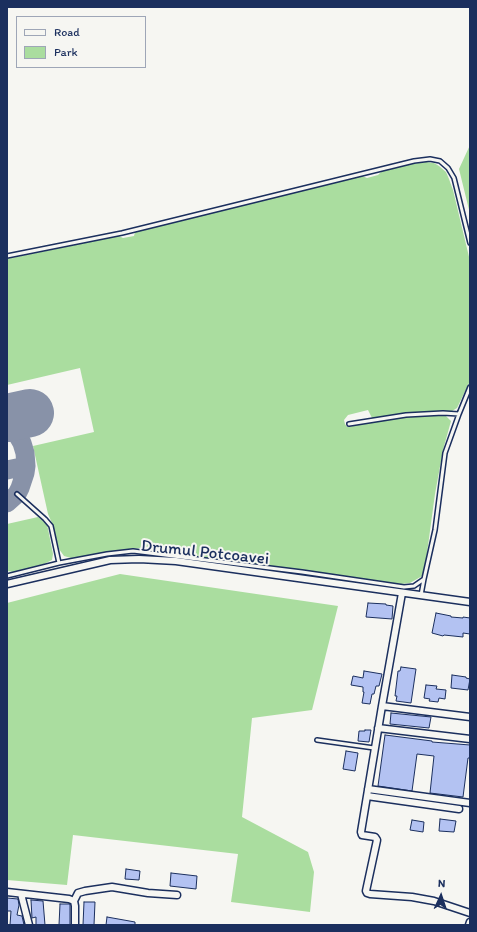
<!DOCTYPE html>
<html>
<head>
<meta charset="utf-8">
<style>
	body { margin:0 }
	#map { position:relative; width:477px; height:932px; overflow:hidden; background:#f6f6f2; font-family:Itim,sans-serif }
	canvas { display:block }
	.frame { position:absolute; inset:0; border:8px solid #1b2f5e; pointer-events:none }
	.legend { position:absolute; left:16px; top:16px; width:130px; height:52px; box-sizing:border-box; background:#f6f6f2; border:1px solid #9ea6b7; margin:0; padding:5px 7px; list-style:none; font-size:12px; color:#1b2f5e }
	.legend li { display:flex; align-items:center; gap:8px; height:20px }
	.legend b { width:20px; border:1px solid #9ea6b7 }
	.north { position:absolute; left:421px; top:876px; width:40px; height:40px; -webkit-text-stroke:3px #f6f6f2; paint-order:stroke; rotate:3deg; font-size:11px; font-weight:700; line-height:16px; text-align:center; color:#1b2f5e }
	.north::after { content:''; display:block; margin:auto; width:14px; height:18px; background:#1b2f5e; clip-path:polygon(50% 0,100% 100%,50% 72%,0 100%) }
</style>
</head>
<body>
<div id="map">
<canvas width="477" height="932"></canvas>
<div class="frame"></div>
<ul class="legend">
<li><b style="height:5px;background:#f6f6f2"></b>Road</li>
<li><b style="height:11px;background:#aadd9f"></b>Park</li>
</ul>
<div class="north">N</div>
</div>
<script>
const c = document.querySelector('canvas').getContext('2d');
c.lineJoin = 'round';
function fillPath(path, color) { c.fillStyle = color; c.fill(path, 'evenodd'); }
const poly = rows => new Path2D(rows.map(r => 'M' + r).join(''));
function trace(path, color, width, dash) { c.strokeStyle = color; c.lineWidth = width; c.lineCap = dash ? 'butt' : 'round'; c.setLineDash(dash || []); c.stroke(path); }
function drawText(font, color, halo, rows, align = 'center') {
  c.font = font + ' Itim,sans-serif'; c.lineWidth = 4; c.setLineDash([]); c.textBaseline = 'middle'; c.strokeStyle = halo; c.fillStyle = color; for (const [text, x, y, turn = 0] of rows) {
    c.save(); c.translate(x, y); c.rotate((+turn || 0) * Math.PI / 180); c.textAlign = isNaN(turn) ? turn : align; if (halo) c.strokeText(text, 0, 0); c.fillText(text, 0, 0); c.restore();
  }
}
fillPath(poly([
	[470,145,470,214,459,169],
	[426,162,434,163,439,166,446,172,449,179,453,190,470,261,470,381,457,408,452,411,408,413,372,418,368,410,348,415,344,420,345,424,347,427,353,426,379,420,422,416,446,416,451,421,443,450,435,494,424,575,410,583,401,584,169,554,154,546,71,558,64,556,59,549,52,523,48,514,33,446,94,432,80,368,7,385,7,259,119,236,123,238,134,236,135,232,362,176,367,178,378,175,382,171,412,164],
	[38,517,47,524,53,554,52,560,44,564,14,572,7,571,7,524],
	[120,574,338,606,312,710,252,718,242,817,308,852,314,872,310,912,231,902,238,854,73,835,67,885,7,880,7,603]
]), '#aadd9f');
trace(poly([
	[7,424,18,436,22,443,25,453,26,466,25,473,20,488,17,494,7,503],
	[7,470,26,466]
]), '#8892a8', 19);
trace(poly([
	[7,418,30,413]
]), '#8892a8', 48);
const building = poly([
	[368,603,386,604,386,605,393,606,392,619,366,617,368,603],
	[436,613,451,616,451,617,463,618,463,617,470,618,470,634,463,633,463,637,444,635,443,636,432,633,436,613],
	[401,667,416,669,411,703,396,701,397,696,395,696,398,671,400,671,401,667],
	[364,671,382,674,379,686,376,686,374,694,372,694,370,704,362,703,364,692,363,692,363,687,351,685,353,676,363,678,364,671],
	[452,675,466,677,466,678,470,679,468,690,451,688,452,675],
	[426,685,437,686,436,689,446,690,445,699,439,698,438,702,429,701,430,699,424,698,426,685],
	[391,713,431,717,429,728,390,724,391,713],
	[365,730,371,730,369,742,358,741,359,731,365,731,365,730],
	[385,735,432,741,432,742,470,745,470,758,468,758,463,797,430,793,434,756,417,754,412,791,378,786,385,735],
	[346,751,358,753,355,771,343,769,346,751],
	[440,819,456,821,454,832,439,831,440,819],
	[412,820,424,822,423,832,410,830,412,820],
	[126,869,140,871,139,880,125,879,126,869],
	[171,873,197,876,196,889,170,886,171,873],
	[7,898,18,899,19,905,17,915,22,916,24,925,10,925,11,911,7,911,7,898],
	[31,900,43,901,45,925,36,925,36,917,32,918,31,900],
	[84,902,95,902,94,925,83,925,84,902],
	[60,904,70,904,70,925,59,925,60,904],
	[107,917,135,922,135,925,106,925,107,917]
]);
fillPath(building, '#b3c2f2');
trace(building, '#1b2f5e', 1);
const lane = poly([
	[7,256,122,233,414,161,430,159,440,161,448,168,454,178,470,243],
	[349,424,406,415,443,413,459,414,470,387],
	[17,494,45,519,51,526,59,563],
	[7,576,59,563,107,554,133,551,302,572,404,587,414,586,424,579,435,530,445,453,459,414],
	[421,595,424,579],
	[317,740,374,748]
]);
const street = poly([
	[7,584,110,560,139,559,176,561,470,602],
	[402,593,382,706,361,832,362,835,375,837,377,840,366,891,367,893,370,894,412,897,434,901,470,913],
	[382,706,470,717],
	[378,728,470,739],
	[368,789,470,803],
	[367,796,459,809],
	[7,892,69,899,74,901],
	[21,894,29,925],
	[74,901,78,893,85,891,112,887,148,893,177,895],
	[74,901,75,906,75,925],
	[469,925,470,922]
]);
trace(lane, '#1b2f5e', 6);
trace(street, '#1b2f5e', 9);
trace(lane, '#f6f6f2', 3);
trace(street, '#f6f6f2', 6);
drawText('17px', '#1b2f5e', '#f6f6f2', [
	["Drumul Potcoavei",205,553,6]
]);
</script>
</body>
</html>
